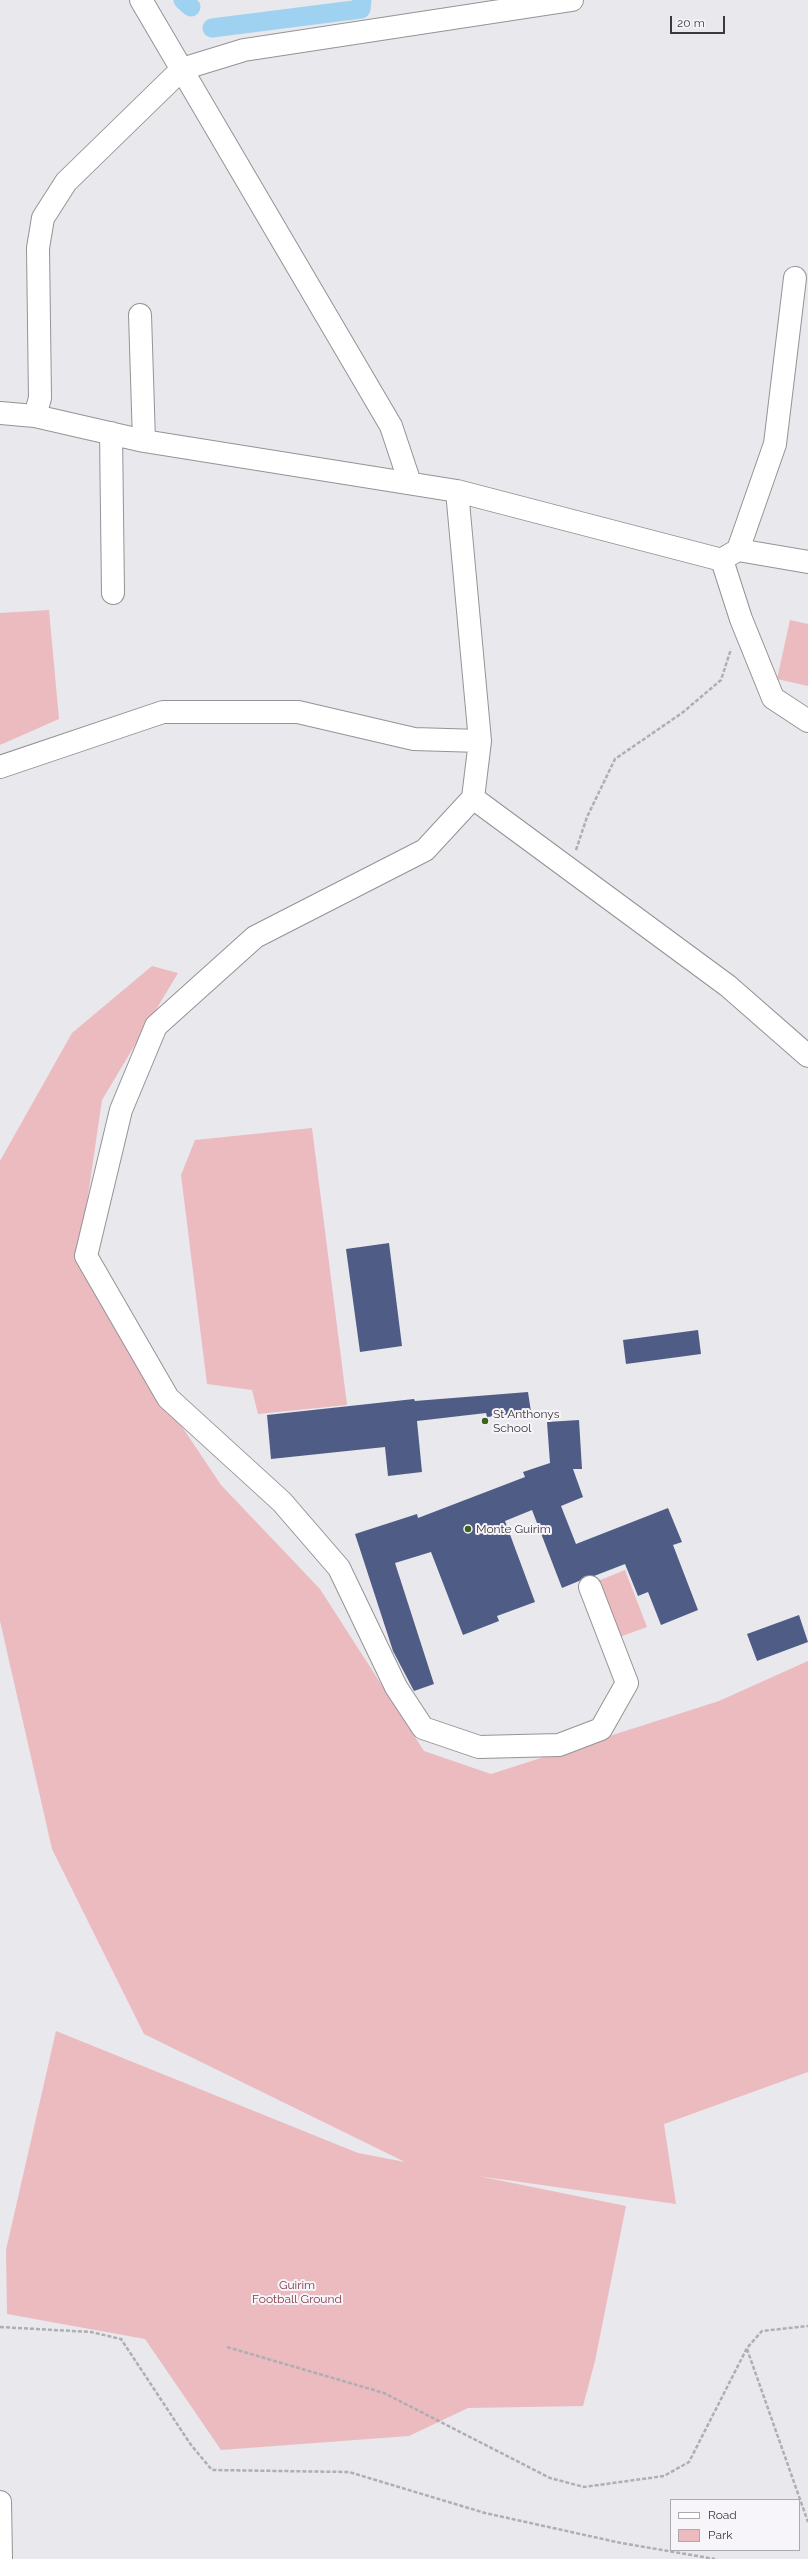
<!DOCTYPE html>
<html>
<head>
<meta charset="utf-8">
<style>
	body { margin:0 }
	#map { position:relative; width:808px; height:2559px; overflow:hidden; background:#e9e8ec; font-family:Raleway,sans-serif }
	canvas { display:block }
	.legend { position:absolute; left:670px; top:2499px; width:130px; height:52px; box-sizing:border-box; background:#f7f5f9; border:1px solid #abaaad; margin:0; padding:5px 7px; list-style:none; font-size:12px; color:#3a393b }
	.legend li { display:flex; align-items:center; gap:8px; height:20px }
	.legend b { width:20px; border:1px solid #abaaad }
	.scale { position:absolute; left:670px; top:16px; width:55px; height:18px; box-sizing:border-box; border:2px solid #3a393b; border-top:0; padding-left:5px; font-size:12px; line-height:14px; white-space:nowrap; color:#3a393b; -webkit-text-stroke:3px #f7f5f9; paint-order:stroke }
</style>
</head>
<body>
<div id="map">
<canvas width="808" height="2559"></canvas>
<ul class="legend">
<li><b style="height:5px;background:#fff"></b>Road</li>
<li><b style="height:11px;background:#ebbbc0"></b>Park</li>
</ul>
<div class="scale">20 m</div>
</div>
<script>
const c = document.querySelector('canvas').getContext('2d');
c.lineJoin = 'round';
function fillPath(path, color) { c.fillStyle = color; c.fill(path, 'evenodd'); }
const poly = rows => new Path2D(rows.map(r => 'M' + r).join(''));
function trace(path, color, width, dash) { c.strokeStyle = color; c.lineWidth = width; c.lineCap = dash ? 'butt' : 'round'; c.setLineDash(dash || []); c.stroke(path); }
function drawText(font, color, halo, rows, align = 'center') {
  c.font = font + ' Raleway,sans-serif'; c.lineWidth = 4; c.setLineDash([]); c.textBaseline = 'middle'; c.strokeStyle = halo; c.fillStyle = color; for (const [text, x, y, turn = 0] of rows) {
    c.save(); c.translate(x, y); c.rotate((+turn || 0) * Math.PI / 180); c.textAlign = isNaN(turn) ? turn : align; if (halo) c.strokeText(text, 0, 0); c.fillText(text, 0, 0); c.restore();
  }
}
fillPath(poly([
	[49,610,59,719,0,745,0,613],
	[790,620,808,624,808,686,777,679],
	[152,966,178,973,102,1100,83,1230,110,1319,221,1485,320,1589,424,1751,491,1774,719,1701,808,1661,808,2072,664,2124,676,2204,478,2176,626,2206,595,2361,583,2406,468,2408,409,2436,221,2450,145,2339,7,2314,6,2250,56,2031,358,2153,405,2162,144,2034,52,1849,0,1621,0,1161,72,1033],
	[312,1128,347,1405,258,1414,252,1390,207,1384,181,1175,195,1140],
	[625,1570,647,1627,614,1639,593,1583]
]), '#ebbbc0');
trace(poly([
	[183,0,191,7],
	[212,28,361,9,362,0]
]), '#9fd2f1', 19);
fillPath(poly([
	[389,1243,402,1346,360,1352,346,1249],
	[698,1330,701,1354,626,1364,623,1340],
	[528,1392,531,1412,487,1417,486,1413,417,1421,422,1472,388,1476,385,1447,271,1459,267,1415,414,1399,415,1401],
	[579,1420,582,1469,573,1469,583,1497,561,1506,576,1544,668,1508,682,1542,673,1545,698,1610,661,1625,648,1592,638,1596,625,1564,594,1576,585,1576,579,1581,562,1588,532,1510,505,1521,535,1602,497,1616,499,1621,463,1635,431,1552,395,1563,434,1684,414,1691,393,1651,355,1534,417,1514,418,1518,525,1477,523,1472,550,1463,547,1422],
	[799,1615,808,1642,757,1661,747,1634]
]), '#4f5d86');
const minor = poly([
	[141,0,391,426,410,483],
	[140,315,144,441],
	[0,413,35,416,144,441,457,491,722,560,741,619,773,698,808,721],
	[35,416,40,398,38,248,43,218,66,182,182,69,244,50,572,0],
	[111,433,113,593],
	[457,491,480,741,473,798,425,850,255,937,156,1026,121,1110,86,1256,168,1398,282,1502,339,1568,396,1687,423,1728,479,1747,559,1745,601,1729,627,1683,590,1587],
	[738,550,775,444,795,278],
	[726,557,738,550,808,562],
	[0,767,163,712,298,712,414,739,480,741],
	[473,798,728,986,808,1056],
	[0,2502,1,2559]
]);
trace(minor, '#949396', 24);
trace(poly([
	[576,850,587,817,615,759,682,713,721,680,731,649],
	[0,2327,91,2332,121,2339,191,2445,212,2470,349,2472,485,2513,621,2543,715,2559],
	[227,2347,384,2393,550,2478,584,2487,664,2476,689,2462,747,2348,762,2331,808,2326],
	[747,2349,808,2522]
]), '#afaeb1', 2.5, [4, 2]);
trace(minor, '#fff', 22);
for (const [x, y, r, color] of [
	[485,1421,4,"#3b631e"],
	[468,1529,4,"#3b631e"]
]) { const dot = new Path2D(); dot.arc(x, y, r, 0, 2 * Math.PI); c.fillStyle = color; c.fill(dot); trace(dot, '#f7f5f9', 1.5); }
drawText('12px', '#3a393b', '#f7f5f9', [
	["St Anthonys",493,1414],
	["School",493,1428],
	["Monte Guirim",476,1529]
], 'left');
drawText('12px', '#813a47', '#f7f5f9', [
	["Guirim",297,2285],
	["Football Ground",297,2299]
]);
</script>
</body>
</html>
